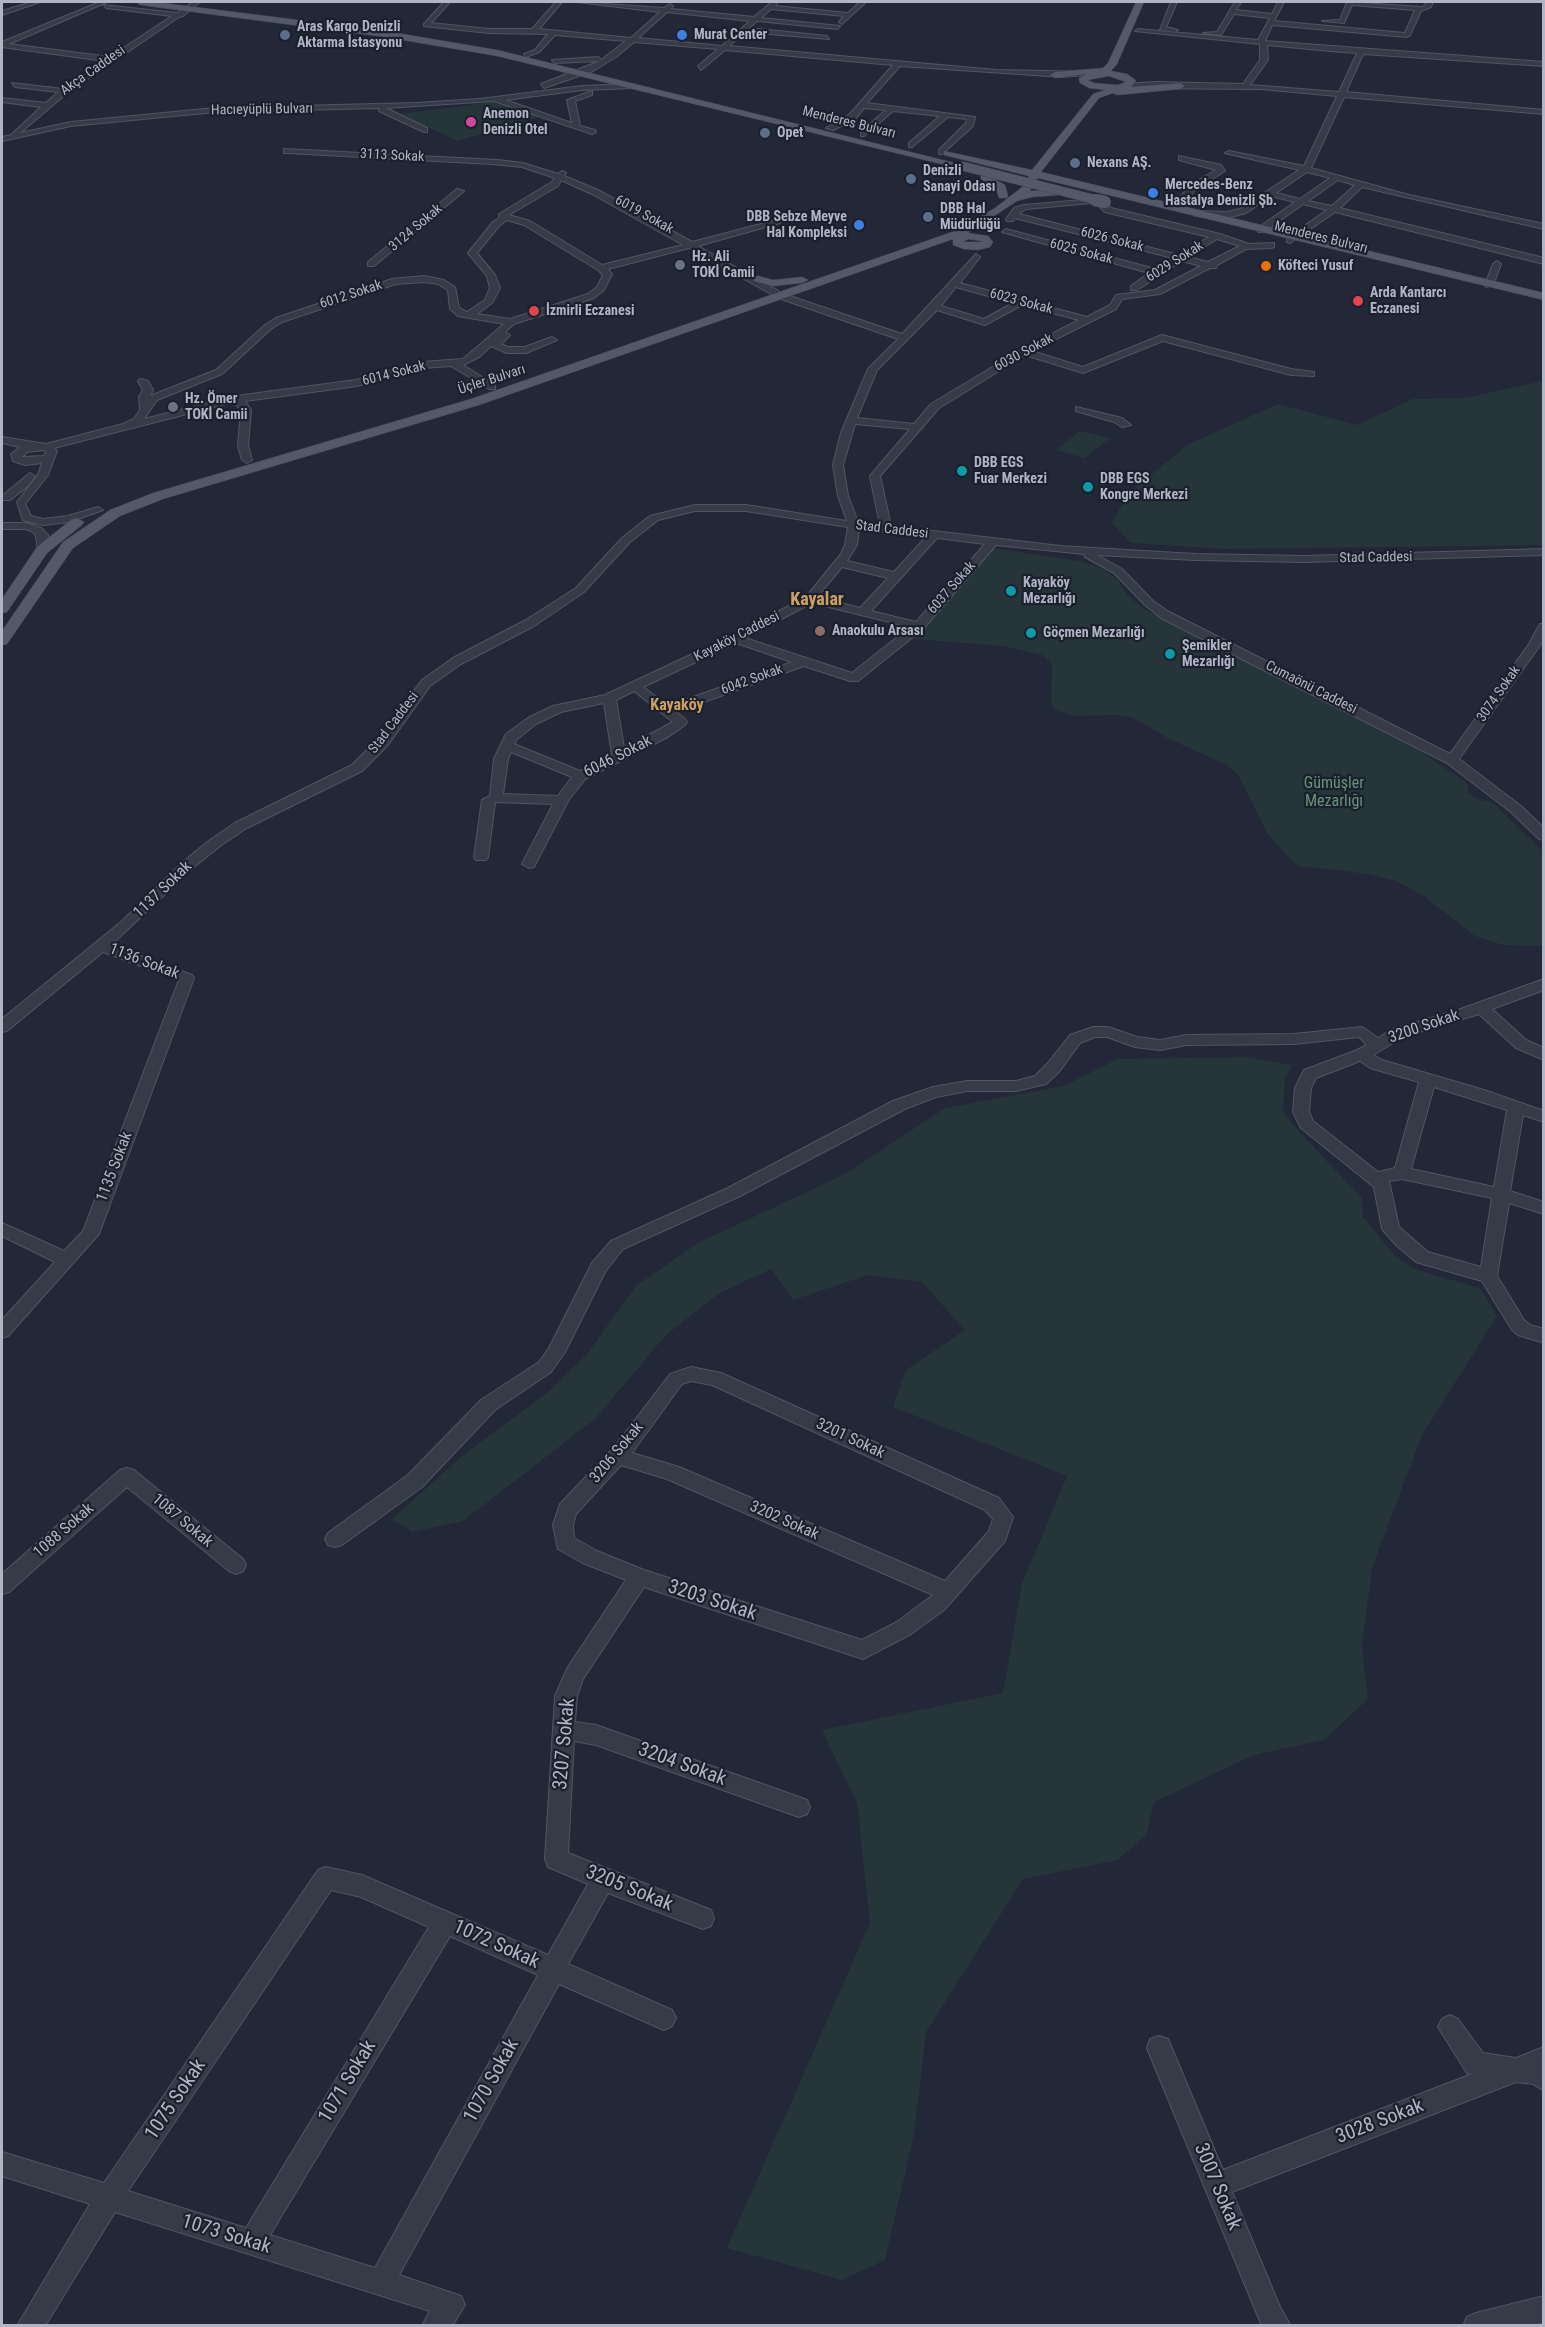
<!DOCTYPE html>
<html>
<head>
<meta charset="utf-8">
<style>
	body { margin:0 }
	#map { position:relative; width:1545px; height:2327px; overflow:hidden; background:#222838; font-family:"Roboto Condensed",sans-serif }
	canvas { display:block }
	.frame { position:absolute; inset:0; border:3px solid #b0b5c5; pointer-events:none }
</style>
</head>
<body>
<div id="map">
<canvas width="1545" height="2327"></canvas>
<div class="frame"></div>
</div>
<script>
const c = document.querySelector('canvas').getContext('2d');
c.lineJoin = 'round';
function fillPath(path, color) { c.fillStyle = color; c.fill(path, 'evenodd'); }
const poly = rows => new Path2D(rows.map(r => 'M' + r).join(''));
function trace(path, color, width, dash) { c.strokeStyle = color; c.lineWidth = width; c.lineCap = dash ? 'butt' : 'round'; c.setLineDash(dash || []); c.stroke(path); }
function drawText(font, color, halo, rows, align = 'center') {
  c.font = font + ' "Roboto Condensed",sans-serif'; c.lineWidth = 4.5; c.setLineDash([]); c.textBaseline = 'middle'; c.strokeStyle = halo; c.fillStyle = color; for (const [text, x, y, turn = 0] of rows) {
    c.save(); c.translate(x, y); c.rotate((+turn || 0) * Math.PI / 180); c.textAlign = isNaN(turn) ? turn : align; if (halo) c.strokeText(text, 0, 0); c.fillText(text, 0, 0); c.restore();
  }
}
fillPath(poly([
	[493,102,539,117,457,141,400,114],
	[1543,381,1543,545,1225,549,1131,543,1112,523,1127,495,1187,445,1278,404,1357,425,1413,399,1465,398],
	[1080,431,1110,438,1084,458,1056,450],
	[991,548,1080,561,1101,568,1118,580,1127,595,1144,609,1417,749,1464,781,1469,786,1468,793,1479,800,1492,802,1543,851,1543,946,1503,945,1475,936,1421,894,1396,881,1369,874,1299,866,1287,856,1267,833,1238,775,1228,765,1171,740,1132,717,1116,715,1073,716,1055,709,1051,702,1052,663,1042,655,1002,646,914,639],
	[1245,1057,1292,1065,1285,1079,1283,1111,1300,1133,1362,1198,1363,1217,1396,1257,1417,1270,1480,1288,1497,1316,1422,1435,1372,1568,1362,1647,1368,1699,1324,1740,1254,1755,1154,1802,1147,1834,1118,1860,1023,1879,926,2032,914,2135,885,2260,842,2280,727,2248,870,1923,857,1803,822,1730,1003,1693,1022,1583,1067,1476,893,1407,906,1370,965,1330,922,1282,868,1275,793,1300,771,1269,718,1294,666,1335,595,1419,463,1521,412,1532,392,1519,463,1455,547,1393,587,1354,636,1286,698,1243,845,1174,945,1108,1064,1086,1118,1059]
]), '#25353a');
const minor = poly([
	[32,2,40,2,2,15,2,11,32,2],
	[100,2,107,2,9,44,110,57,172,16,106,8,104,5,177,13,193,2,200,2,183,16,179,17,67,93,20,133,71,122,215,108,416,103,480,99,582,86,634,84,638,86,634,88,582,90,505,100,572,123,567,100,592,91,592,95,575,101,580,126,595,130,596,132,592,134,494,101,386,108,427,128,427,132,424,132,379,111,379,108,215,112,71,126,2,141,2,137,11,135,41,107,2,102,2,98,46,103,58,92,15,87,12,83,63,89,105,61,2,47,2,42,100,2],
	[444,2,450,2,431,23,489,29,532,29,556,2,562,2,539,29,631,38,660,12,577,2,664,8,670,4,673,6,671,9,754,17,772,2,778,2,775,6,848,13,860,2,866,2,842,24,839,22,844,16,771,9,761,18,840,26,838,29,757,21,749,28,827,36,829,39,745,32,729,46,996,70,1091,72,1095,74,1063,77,900,66,867,103,975,117,973,126,942,154,939,154,939,150,966,123,967,119,948,117,912,147,909,147,909,143,940,116,893,111,864,136,861,136,861,132,886,110,864,108,855,119,833,130,826,128,849,115,893,65,725,50,701,70,698,66,718,49,634,42,616,57,591,72,544,88,541,84,600,61,554,63,552,60,598,57,601,60,626,41,555,35,539,52,526,57,524,54,535,50,548,34,489,33,424,26,424,24,444,2],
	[667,12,750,21,722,46,638,38,667,12],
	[1171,2,1177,2,1166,27,1178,30,1175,32,1160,30,1171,2],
	[1235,2,1241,2,1236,10,1272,14,1278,2,1284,2,1274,21,1405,33,1415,10,1352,5,1344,23,1322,21,1340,20,1347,2,1423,7,1427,2,1433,2,1431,7,1421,11,1410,35,1407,37,1272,25,1265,41,1544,62,1544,66,1363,54,1346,92,1544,110,1544,114,1344,97,1311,168,1409,195,1544,224,1544,229,1362,187,1340,208,1544,258,1544,264,1335,212,1290,243,1287,242,1287,238,1327,210,1303,204,1264,232,1258,232,1258,228,1295,202,1271,196,1246,213,1227,218,1195,216,1194,214,1198,211,1227,212,1240,209,1299,170,1225,153,1229,151,1304,166,1337,96,1261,89,1121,88,1124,84,1156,82,1243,84,1260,60,1260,44,1135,31,1138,29,1258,40,1270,18,1234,14,1221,35,1203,33,1217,32,1235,2],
	[1267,45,1342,52,1357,53,1339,92,1250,85,1268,60,1267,45],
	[1307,172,1330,178,1300,199,1276,193,1307,172],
	[1338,180,1355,185,1332,206,1308,201,1338,180],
	[284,149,498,160,523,163,558,174,562,171,566,173,564,176,598,190,692,242,780,219,780,223,698,246,784,294,902,334,976,254,980,257,960,283,1087,317,1110,305,1116,295,1155,290,1201,266,1182,261,1137,290,1131,290,1131,286,1149,273,1002,232,1006,229,1155,269,1173,258,1015,218,1013,221,1007,221,1006,219,1014,208,1024,205,1094,199,1095,201,1091,203,1026,209,1019,214,1179,255,1209,237,1105,212,1095,203,1102,201,1111,208,1220,234,1249,244,1274,243,1274,247,1271,248,1246,249,1217,265,1216,268,1210,268,1160,294,1122,299,1116,309,1032,351,1083,367,1162,335,1291,369,1314,372,1314,376,1291,375,1163,341,1083,373,1025,355,939,408,880,476,891,526,1060,546,1195,554,1305,556,1544,549,1544,555,1305,562,1195,560,1097,555,1122,569,1153,601,1169,612,1450,754,1529,644,1540,624,1544,624,1544,639,1541,644,1459,759,1521,806,1544,828,1544,840,1539,839,1511,812,1447,763,1161,618,1145,605,1114,573,1085,557,1084,554,996,545,923,629,858,681,850,681,804,666,676,712,685,719,687,722,685,725,668,737,585,779,568,801,534,867,529,868,522,864,553,804,495,802,488,857,486,860,476,860,474,857,482,800,490,796,494,759,506,734,528,718,553,706,605,695,731,636,806,597,841,554,845,545,848,527,746,511,695,511,658,520,630,542,584,592,534,626,461,664,430,686,388,745,362,771,245,829,220,846,194,867,111,945,192,975,194,978,99,1234,8,1336,2,1338,2,1320,55,1262,2,1236,2,1223,64,1251,83,1231,179,980,103,952,7,1031,2,1032,2,1019,121,922,184,861,210,840,235,823,352,765,378,739,422,680,453,658,526,620,576,588,622,538,650,516,695,505,746,505,847,521,838,496,833,465,841,433,868,369,898,339,778,298,689,248,608,269,612,274,604,290,594,298,514,324,505,332,510,335,501,344,508,347,525,347,552,337,557,340,526,353,507,353,491,346,479,357,463,365,495,385,495,389,489,389,451,366,422,368,357,386,245,401,251,410,248,446,252,460,247,463,242,460,238,446,241,410,234,402,54,448,57,451,48,475,25,504,31,516,43,519,68,516,98,507,103,510,69,522,43,525,23,520,17,502,38,475,42,463,25,465,13,461,11,454,20,447,2,443,2,437,46,444,123,424,134,419,140,410,139,397,143,390,138,381,140,379,148,381,153,390,150,396,216,370,265,325,276,318,392,279,424,276,444,280,455,287,459,308,467,312,485,300,490,288,487,276,468,253,493,222,499,218,499,214,552,182,555,178,522,167,492,164,287,153,284,153,284,149],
	[561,180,592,194,683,245,602,265,530,221,509,215,558,186,561,180],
	[507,220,524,225,598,270,603,275,597,287,588,294,510,319,477,314,492,303,500,288,495,275,477,253,499,226,507,220],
	[1217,239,1240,246,1208,262,1188,257,1217,239],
	[424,282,438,284,448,290,450,309,458,316,504,324,463,359,422,362,356,380,236,396,144,419,157,400,222,374,271,329,282,322,396,284,424,282],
	[956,287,1013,303,984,319,941,306,956,287],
	[1022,305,1079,320,1021,350,931,404,914,424,857,418,877,370,937,310,985,325,1022,305],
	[855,424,910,429,870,476,880,525,858,522,848,496,843,465,855,424],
	[44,450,46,452,44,456,22,457,27,452,44,450],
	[859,529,886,532,926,537,894,572,847,561,857,545,859,529],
	[937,538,985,544,916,622,871,611,937,538],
	[842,567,888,578,860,608,817,597,842,567],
	[812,603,910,627,852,673,745,638,812,603],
	[736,643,792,662,668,706,643,687,736,643],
	[634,691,673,722,624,748,616,700,634,691],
	[604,703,612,755,580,771,514,744,517,739,536,724,561,712,604,703],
	[511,752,572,777,558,796,503,794,508,759,511,752],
	[1179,156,1221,165,1225,171,1196,189,1188,199,1172,208,1169,208,1169,204,1182,195,1190,185,1216,170,1179,160,1179,156],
	[457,189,464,191,374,266,368,266,368,262,457,189],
	[1497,261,1501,264,1493,285,1486,287,1485,285,1493,264,1497,261],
	[1076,407,1122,418,1131,425,1122,427,1114,422,1076,411,1076,407],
	[30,473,35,476,28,486,10,500,2,500,2,496,30,473],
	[2,523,27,523,41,528,48,535,48,550,42,553,38,552,36,536,33,532,26,529,2,529,2,523],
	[1544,979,1544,990,1492,1009,1526,1040,1544,1048,1544,1060,1516,1048,1479,1014,1403,1037,1373,1055,1382,1060,1487,1091,1544,1111,1544,1122,1523,1115,1510,1191,1544,1202,1544,1214,1509,1203,1497,1276,1524,1320,1530,1325,1544,1329,1544,1343,1518,1335,1512,1330,1482,1281,1416,1262,1396,1245,1382,1229,1374,1187,1301,1128,1293,1112,1295,1088,1304,1070,1355,1051,1367,1045,1359,1037,1294,1044,1187,1045,1160,1050,1135,1047,1107,1037,1095,1037,1080,1043,1059,1072,1046,1084,1016,1091,967,1091,936,1097,905,1109,740,1196,623,1249,605,1272,565,1352,551,1372,495,1410,422,1487,342,1545,335,1547,328,1545,325,1539,328,1533,408,1475,481,1400,539,1362,549,1348,592,1263,611,1241,728,1188,893,1101,933,1087,967,1081,1016,1081,1035,1076,1047,1064,1070,1035,1093,1027,1108,1027,1137,1037,1160,1040,1187,1035,1294,1034,1362,1027,1378,1038,1393,1029,1458,1010,1544,979],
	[1360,1061,1370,1068,1419,1082,1395,1168,1378,1172,1313,1121,1309,1112,1311,1088,1316,1078,1360,1061],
	[1434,1087,1507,1110,1494,1187,1411,1169,1434,1087],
	[1402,1179,1492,1198,1481,1267,1428,1252,1399,1227,1389,1181,1402,1179],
	[691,1367,721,1373,999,1498,1013,1517,1005,1541,944,1610,911,1634,863,1659,644,1587,583,1679,577,1696,575,1722,596,1725,799,1797,807,1800,810,1807,807,1814,799,1817,596,1745,574,1741,568,1853,711,1910,714,1918,711,1926,703,1929,608,1893,568,1964,672,2010,676,2018,672,2026,664,2030,559,1984,399,2275,461,2296,465,2305,452,2326,422,2326,430,2311,115,2212,45,2326,17,2326,90,2204,2,2176,2,2152,104,2183,318,1870,326,1867,362,1875,548,1955,588,1884,548,1867,545,1859,555,1696,568,1667,626,1580,583,1563,558,1549,553,1525,560,1504,616,1445,670,1374,691,1367],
	[691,1381,712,1385,985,1510,993,1519,989,1531,945,1581,679,1467,632,1453,682,1384,691,1381],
	[621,1465,667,1479,933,1595,897,1622,862,1640,644,1570,597,1551,574,1538,573,1525,576,1514,621,1465],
	[331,1890,361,1897,429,1927,246,2228,128,2191,331,1890],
	[450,1936,538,1975,375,2268,270,2235,450,1936],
	[127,1468,134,1470,243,1559,246,1565,243,1571,236,1574,229,1571,127,1487,9,1592,2,1594,2,1574,120,1470,127,1468],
	[1450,2015,1458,2019,1483,2053,1516,2058,1544,2047,1544,2091,1533,2084,1516,2082,1232,2192,1280,2307,1291,2326,1262,2326,1147,2048,1150,2039,1159,2036,1168,2039,1223,2170,1472,2074,1467,2073,1438,2027,1442,2019,1450,2015],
	[1544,2296,1544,2322,1531,2326,1463,2326,1467,2317,1476,2313,1544,2296]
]);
const major = poly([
	[136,2,155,2,385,31,497,50,967,166,962,169,497,56,385,37,140,5,136,2],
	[1136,2,1144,2,1117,64,1111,71,1127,74,1134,79,1136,81,1131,87,1180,83,1185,86,1180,89,1117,95,1113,93,1099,98,1041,172,1544,293,1544,300,1038,178,1030,191,1055,190,1060,193,1059,195,1032,197,1017,201,968,233,988,236,993,242,990,247,978,250,964,249,953,245,953,239,479,405,163,499,120,516,73,548,7,644,2,645,2,631,63,542,110,510,153,493,471,399,958,230,995,208,1025,185,1029,176,944,155,944,151,1032,170,1093,94,1105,90,1089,88,1080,83,1079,78,1086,74,1055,78,1050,75,1055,72,1103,68,1108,63,1136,2],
	[1109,76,1126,82,1118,85,1094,83,1088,80,1109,76],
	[968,239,981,241,982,242,963,242,968,239],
	[985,174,1005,185,1008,196,1007,198,999,198,996,188,981,179,981,175,985,174],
	[758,276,773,280,802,277,808,280,802,283,773,286,754,281,754,277,758,276],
	[77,518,84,522,82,525,47,553,7,612,2,613,2,599,37,547,72,519,77,518]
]);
trace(minor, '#505563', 2);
trace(major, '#3f4452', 1);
fillPath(minor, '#363b48');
fillPath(major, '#535969');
const majorBridgeFar1 = poly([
	[962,166,1101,201]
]);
const majorBridge = poly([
	[1095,200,1105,202]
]);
trace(majorBridgeFar1, '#3f4452', 10, []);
trace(majorBridge, '#3f4452', 13, []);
trace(majorBridgeFar1, '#535969', 9);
trace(majorBridge, '#535969', 12);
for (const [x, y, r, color] of [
	[285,35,6,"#5c6f8a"],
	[682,35,6,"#3f7fe0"],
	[471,122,6,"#d1479c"],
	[765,133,6,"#5c6f8a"],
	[1075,163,6,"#5c6f8a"],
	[911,179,6,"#5c6f8a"],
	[1153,193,6,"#3f7fe0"],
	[928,217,6,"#5c6f8a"],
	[859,225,6,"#3f7fe0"],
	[680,265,6,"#6b7280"],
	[1266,266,6,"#e8710a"],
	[1358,301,6,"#e0444e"],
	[534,311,6,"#e0444e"],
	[173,407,6,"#6b7280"],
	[962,471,6,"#0f9aa8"],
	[1088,487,6,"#0f9aa8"],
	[1011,591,6,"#0f9aa8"],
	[820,631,6,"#8d6e63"],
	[1031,633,6,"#0f9aa8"],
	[1170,654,6,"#0f9aa8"]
]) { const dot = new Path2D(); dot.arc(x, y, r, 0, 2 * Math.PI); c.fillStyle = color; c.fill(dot); trace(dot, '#1b202d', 2); }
drawText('bold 14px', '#b0b5c5', '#1b202d', [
	["Aras Kargo Denizli",297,27],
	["Aktarma İstasyonu",297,43],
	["Murat Center",694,35],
	["Anemon",483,114],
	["Denizli Otel",483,130],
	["Opet",777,133],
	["Nexans AŞ.",1087,163],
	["Denizli",923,171],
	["Sanayi Odası",923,187],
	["Mercedes-Benz",1165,185],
	["Hastalya Denizli Şb.",1165,201],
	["DBB Hal",940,209],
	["Müdürlüğü",940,225],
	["DBB Sebze Meyve",847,217,"right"],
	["Hal Kompleksi",847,233,"right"],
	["Hz. Ali",692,257],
	["TOKİ Camii",692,273],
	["Köfteci Yusuf",1278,266],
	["Arda Kantarcı",1370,293],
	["Eczanesi",1370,309],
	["İzmirli Eczanesi",546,311],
	["Hz. Ömer",185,399],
	["TOKİ Camii",185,415],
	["DBB EGS",974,463],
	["Fuar Merkezi",974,479],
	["DBB EGS",1100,479],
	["Kongre Merkezi",1100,495],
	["Kayaköy",1023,583],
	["Mezarlığı",1023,599],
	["Anaokulu Arsası",832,631],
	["Göçmen Mezarlığı",1043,633],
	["Şemikler",1182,646],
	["Mezarlığı",1182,662]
], 'left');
drawText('14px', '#b0b5c5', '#1b202d', [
	["Akça Caddesi",93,71,-35],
	["Hacıeyüplü Bulvarı",262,110,-1],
	["Menderes Bulvarı",849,123,14],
	["3113 Sokak",392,156,3],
	["6019 Sokak",644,215,29],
	["3124 Sokak",416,228,-40],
	["Menderes Bulvarı",1321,238,14],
	["6026 Sokak",1112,240,14],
	["6025 Sokak",1081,252,15],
	["6029 Sokak",1175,262,-32],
	["6012 Sokak",351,295,-18],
	["6023 Sokak",1021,302,15],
	["6030 Sokak",1024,353,-28],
	["6014 Sokak",394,374,-14],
	["Üçler Bulvarı",492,380,-18],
	["Stad Caddesi",892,530,7],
	["Stad Caddesi",1376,558,-1],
	["6037 Sokak",952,588,-49],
	["Kayaköy Caddesi",737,637,-27],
	["6042 Sokak",752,680,-20],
	["Cumaönü Caddesi",1311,688,27],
	["3074 Sokak",1499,694,-55],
	["Stad Caddesi",394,723,-53]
]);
drawText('bold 16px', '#cea162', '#1b202d', [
	["Kayaköy",677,706]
]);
drawText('16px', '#b0b5c5', '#1b202d', [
	["6046 Sokak",618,757,-27],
	["1137 Sokak",163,890,-44],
	["1136 Sokak",144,962,21],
	["3200 Sokak",1424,1027,-19],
	["1135 Sokak",115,1167,-69],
	["3201 Sokak",850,1439,25],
	["3206 Sokak",617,1453,-50],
	["1087 Sokak",182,1521,40],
	["3202 Sokak",784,1521,24],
	["1088 Sokak",64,1531,-41]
]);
drawText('16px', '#699479', '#1b202d', [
	["Gümüşler",1334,784],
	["Mezarlığı",1334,802]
]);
drawText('bold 18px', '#cea162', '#1b202d', [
	["Kayalar",817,600]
]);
drawText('20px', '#b0b5c5', '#1b202d', [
	["3203 Sokak",712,1601,18],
	["3207 Sokak",565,1744,-85],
	["3204 Sokak",682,1765,20],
	["3205 Sokak",629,1889,22],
	["1072 Sokak",496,1945,24],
	["1070 Sokak",492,2081,-61],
	["1071 Sokak",348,2082,-59],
	["1075 Sokak",176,2100,-56],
	["3028 Sokak",1380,2122,-21],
	["3007 Sokak",1217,2187,67],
	["1073 Sokak",226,2235,17]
]);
</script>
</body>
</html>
